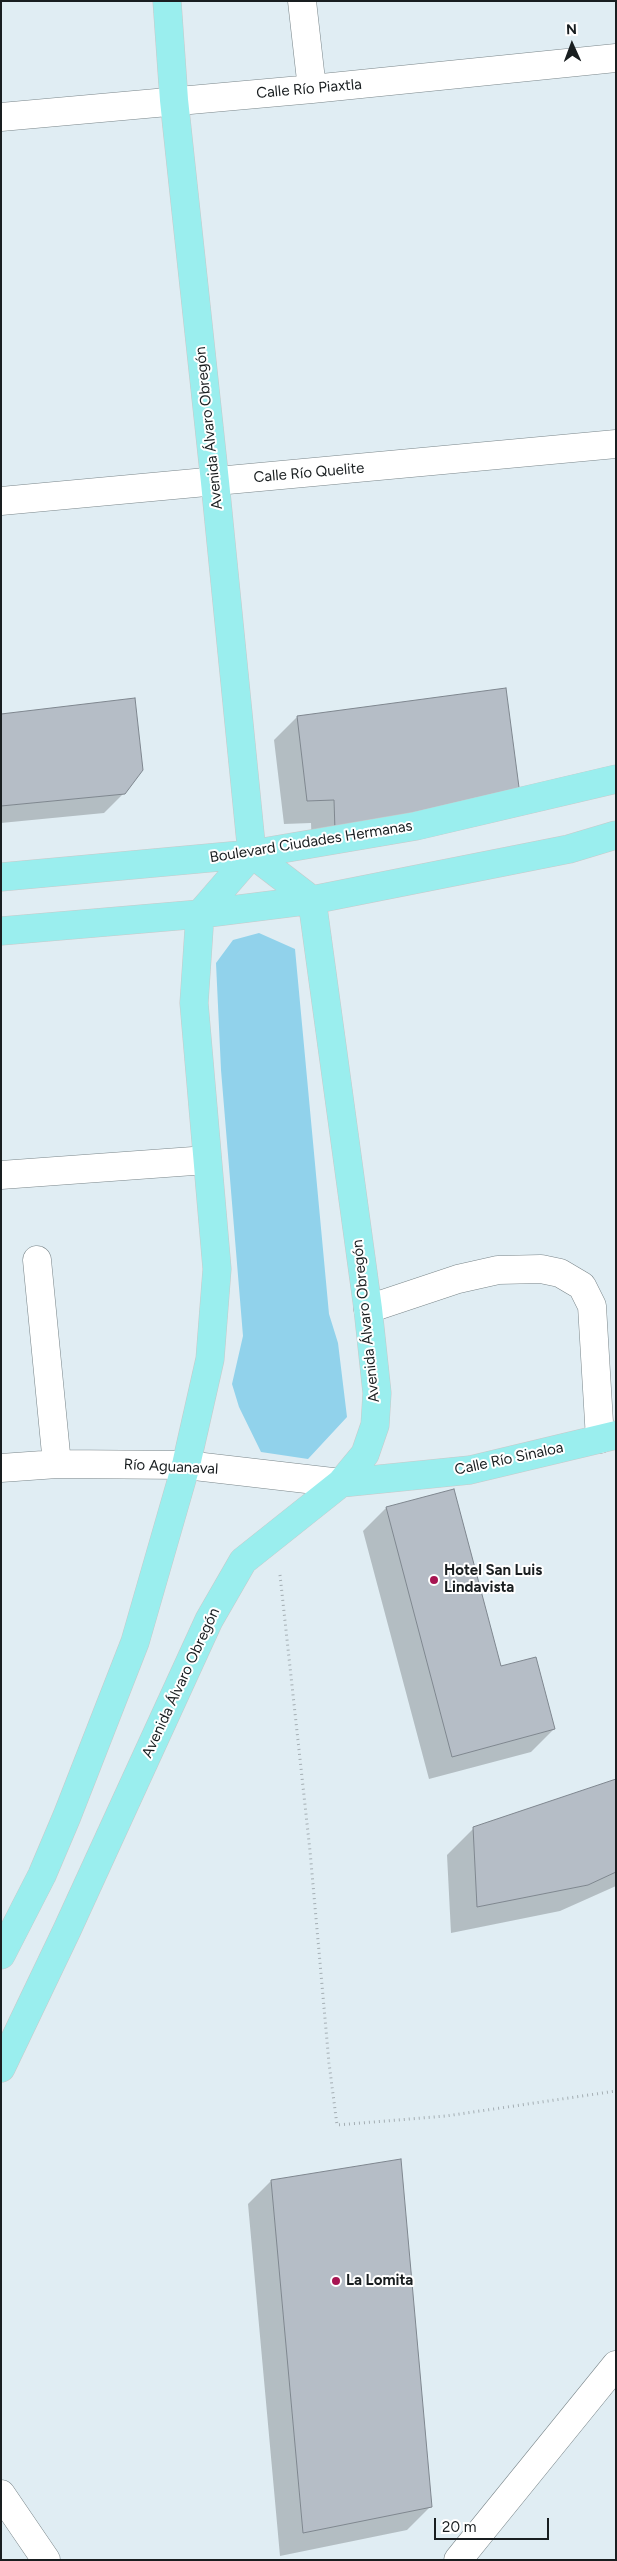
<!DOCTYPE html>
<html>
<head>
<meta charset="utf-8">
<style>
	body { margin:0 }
	#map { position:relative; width:617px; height:2561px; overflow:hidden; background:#e0edf3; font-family:Figtree,sans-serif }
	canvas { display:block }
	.frame { position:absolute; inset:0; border:2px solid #191e20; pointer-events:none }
	.north { position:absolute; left:547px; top:20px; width:50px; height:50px; -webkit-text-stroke:4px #fff; paint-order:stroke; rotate:358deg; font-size:14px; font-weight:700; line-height:20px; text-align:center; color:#191e20 }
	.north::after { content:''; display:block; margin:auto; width:18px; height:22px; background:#191e20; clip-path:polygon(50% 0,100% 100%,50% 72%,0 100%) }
	.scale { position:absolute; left:434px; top:2518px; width:115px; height:22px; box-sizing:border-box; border:2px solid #191e20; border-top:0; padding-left:6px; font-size:15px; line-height:18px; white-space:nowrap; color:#191e20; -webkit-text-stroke:4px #fff; paint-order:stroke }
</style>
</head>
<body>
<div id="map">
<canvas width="617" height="2561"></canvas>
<div class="frame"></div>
<div class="north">N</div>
<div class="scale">20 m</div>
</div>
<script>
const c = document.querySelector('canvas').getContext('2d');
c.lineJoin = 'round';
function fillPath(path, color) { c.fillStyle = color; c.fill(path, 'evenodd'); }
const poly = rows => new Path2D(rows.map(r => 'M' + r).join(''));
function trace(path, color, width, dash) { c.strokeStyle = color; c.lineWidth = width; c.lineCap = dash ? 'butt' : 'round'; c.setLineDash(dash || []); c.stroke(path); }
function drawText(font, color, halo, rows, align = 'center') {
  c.font = font + ' Figtree,sans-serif'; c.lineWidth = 4; c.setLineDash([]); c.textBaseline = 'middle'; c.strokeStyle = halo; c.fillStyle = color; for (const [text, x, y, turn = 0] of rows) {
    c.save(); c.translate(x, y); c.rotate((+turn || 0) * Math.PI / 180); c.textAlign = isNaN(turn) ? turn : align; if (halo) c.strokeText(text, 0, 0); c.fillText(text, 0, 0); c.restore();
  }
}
fillPath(poly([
	[259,933,295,949,329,1314,338,1343,347,1417,308,1459,261,1452,239,1407,232,1384,243,1336,221,1070,216,963,233,940]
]), '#91d2eb');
fillPath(poly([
	[505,689,312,853,311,823,284,824,274,740,297,717],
	[1,716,124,793,104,813,1,823],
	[386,1508,500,1668,554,1729,531,1752,429,1779,363,1531],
	[616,1780,616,1886,560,1911,451,1933,447,1855,474,1828],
	[271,2181,430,2507,407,2530,280,2556,248,2204]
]), '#0003');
const building = poly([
	[506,688,520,795,335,831,334,800,307,801,297,716,506,688],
	[135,698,143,770,125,794,1,806,1,714,135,698],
	[454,1489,501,1666,536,1657,555,1729,452,1757,386,1507,454,1489],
	[616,1779,616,1872,588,1885,477,1907,473,1827,616,1779],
	[401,2159,432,2507,303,2533,271,2180,401,2159]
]);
fillPath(building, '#b5bdc6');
trace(building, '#7f878f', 1);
const minor = poly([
	[302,1,312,89],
	[1,117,312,89,616,58],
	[1,501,616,444],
	[1,1175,207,1160],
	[37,1260,57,1464],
	[368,1309,458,1279,498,1270,541,1269,560,1273,582,1286,592,1306,600,1439],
	[1,1468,57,1464,186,1465,341,1483],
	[1,2494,46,2560],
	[458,2560,616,2365]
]);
const major = poly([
	[1,877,252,854,416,826,616,779],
	[1,931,200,914,312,900,569,849,616,835],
	[341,1483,470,1470,616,1435],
	[1,1955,42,1875,67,1816,135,1642,186,1465,210,1359,217,1269,194,1003,200,914,252,854,215,482,174,100,167,1],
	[1,2068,67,1930,209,1620,243,1561,341,1483,365,1454,375,1425,377,1393,368,1309,312,900,252,854]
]);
trace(minor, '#7a868a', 29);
trace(major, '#c8c9c9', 29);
trace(poly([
	[280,1575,310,1851,329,2063,337,2125,446,2116,616,2091]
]), '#a4aeb3', 3, [1, 4]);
trace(minor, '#fff', 28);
trace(major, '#9aeeee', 28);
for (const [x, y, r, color] of [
	[434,1580,5,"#a71451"],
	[336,2281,5,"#a71451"]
]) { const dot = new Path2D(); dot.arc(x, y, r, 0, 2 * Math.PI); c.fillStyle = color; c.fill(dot); trace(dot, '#fff', 2); }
drawText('15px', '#191e20', '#fff', [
	["Calle Río Piaxtla",309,89,-5],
	["Avenida Álvaro Obregón",209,428,-96],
	["Calle Río Quelite",309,473,-5],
	["Boulevard Ciudades Hermanas",311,842,-9],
	["Avenida Álvaro Obregón",366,1321,-96],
	["Calle Río Sinaloa",509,1459,-12],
	["Río Aguanaval",171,1467,3],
	["Avenida Álvaro Obregón",181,1683,-65]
]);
drawText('bold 15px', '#191e20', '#fff', [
	["Hotel San Luis",444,1571],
	["Lindavista",444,1588],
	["La Lomita",346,2281]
], 'left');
</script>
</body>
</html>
